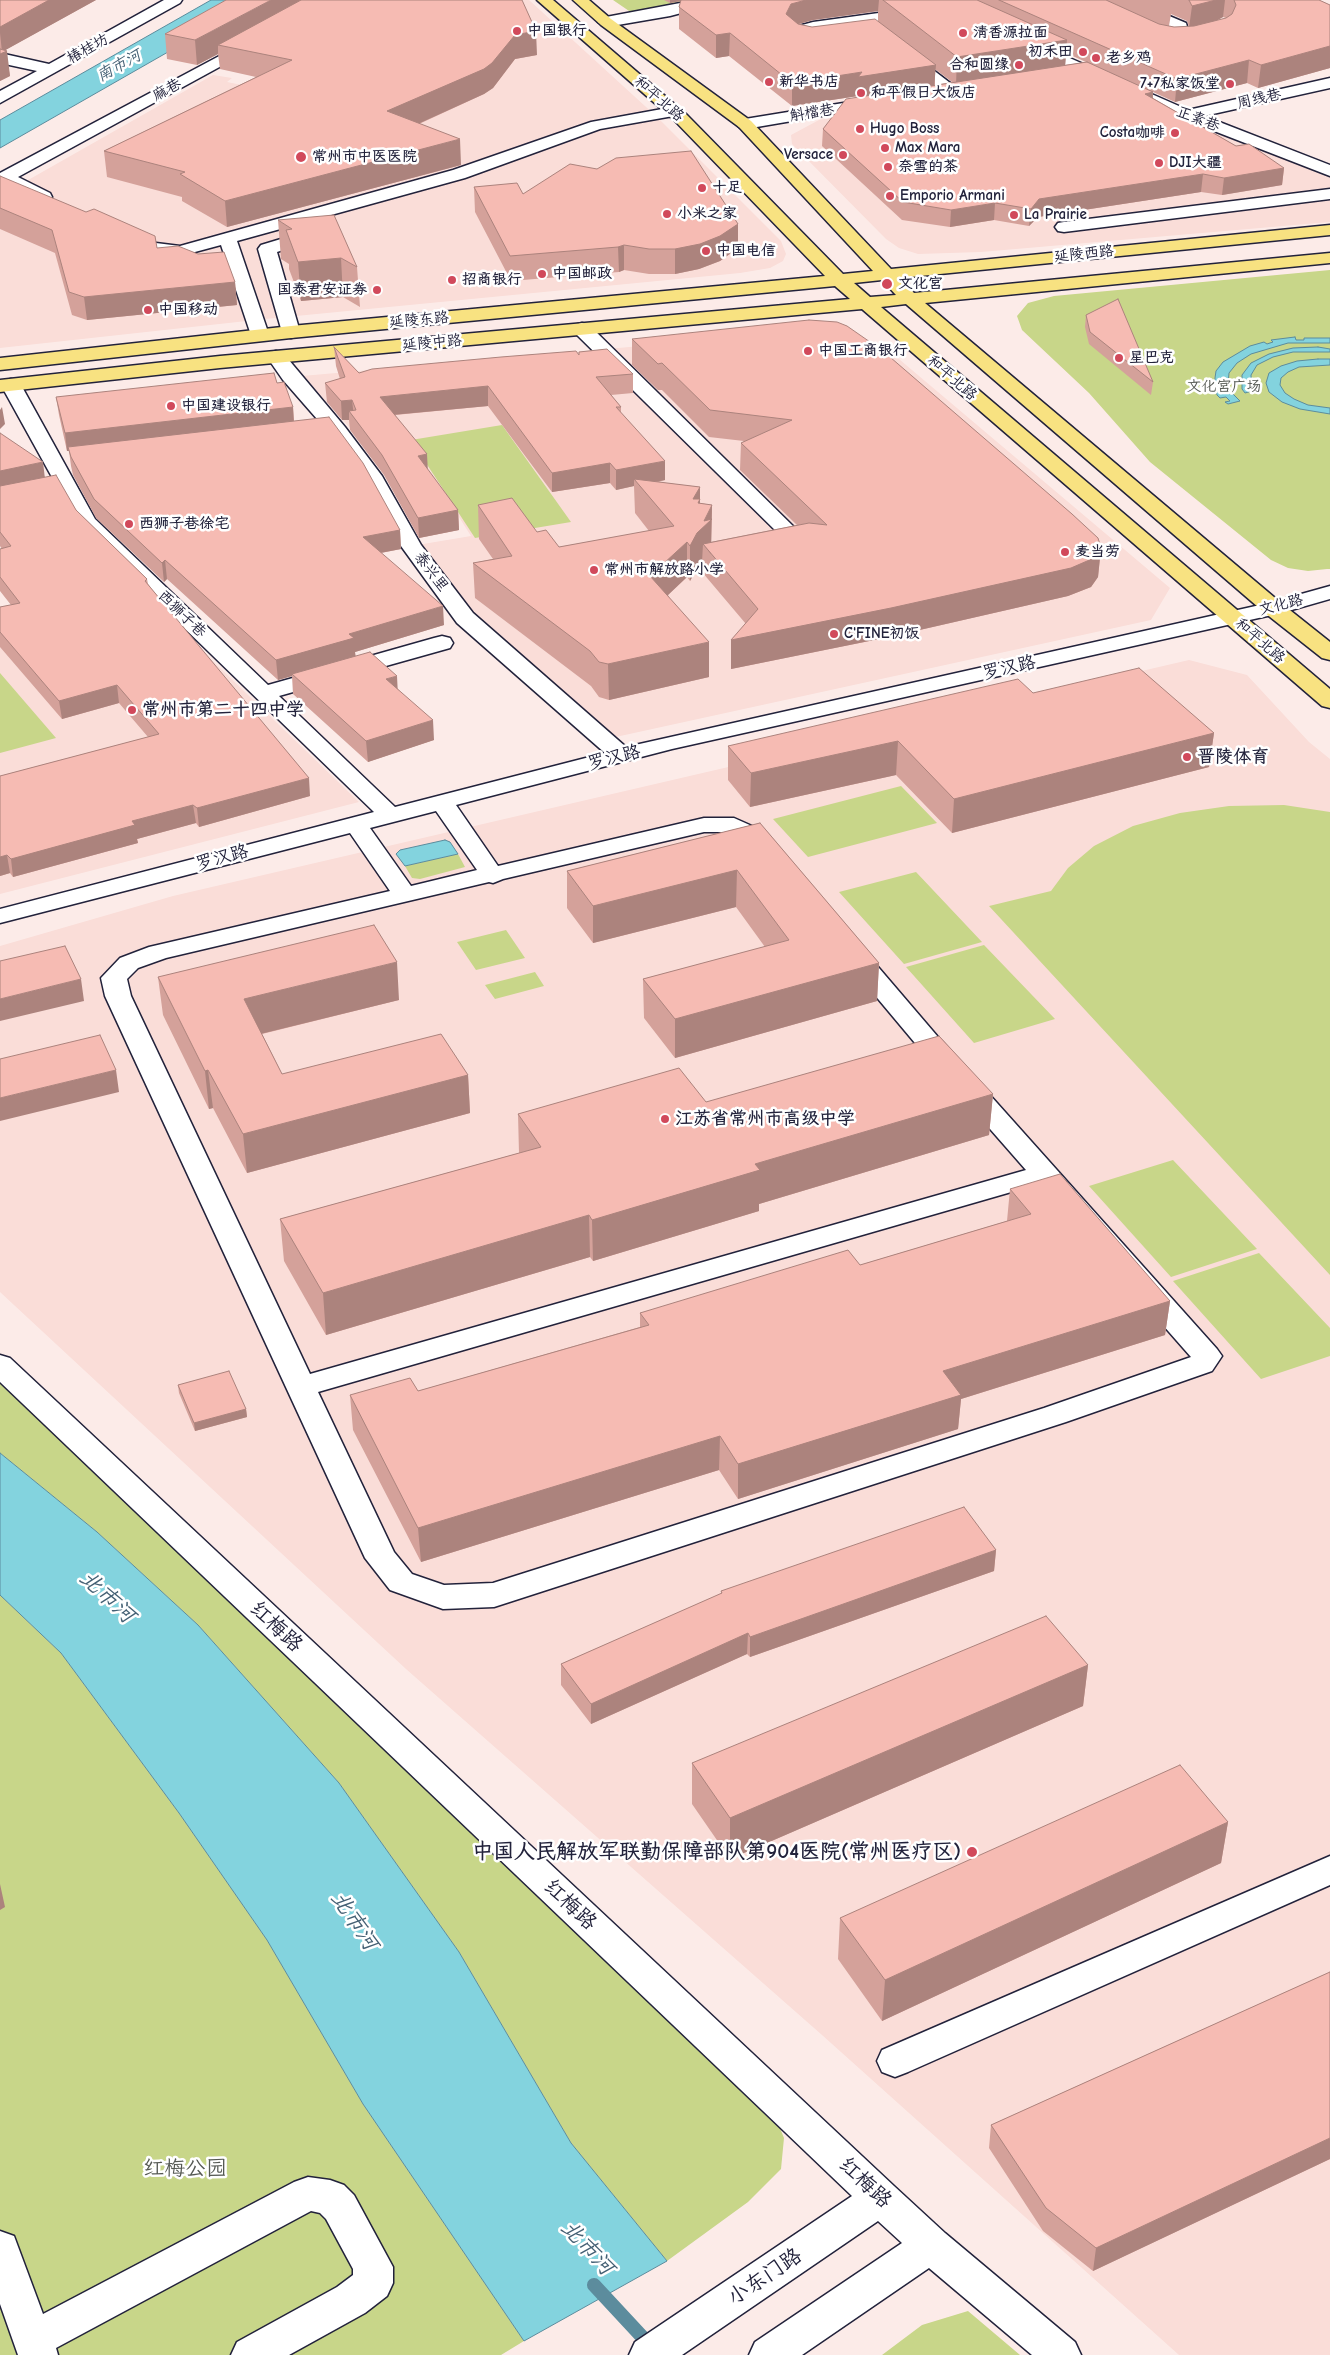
<!DOCTYPE html>
<html>
<head>
<meta charset="utf-8">
<style>
	body { margin:0 }
	canvas { display:block; background:#fcebe8 }
</style>
</head>
<body>
<canvas width="1330" height="2355"></canvas>
<script>
const c = document.querySelector('canvas').getContext('2d');
c.lineJoin = 'round';
function fillPath(path, color) { c.fillStyle = color; c.fill(path, 'evenodd'); }
const poly = rows => new Path2D(rows.map(r => 'M' + r).join(''));
function trace(path, color, width, dash) { c.strokeStyle = color; c.lineWidth = width; c.lineCap = dash ? 'butt' : 'round'; c.setLineDash(dash || []); c.stroke(path); }
function drawText(font, color, halo, rows, align = 'center') {
  c.font = font + ' "Comic Neue","LXGW WenKai TC",sans-serif'; c.lineWidth = 5; c.setLineDash([]); c.textBaseline = 'middle'; c.strokeStyle = halo; c.fillStyle = color; for (const [text, x, y, turn = 0] of rows) {
    c.save(); c.translate(x, y); c.rotate((+turn || 0) * Math.PI / 180); c.textAlign = isNaN(turn) ? turn : align; if (halo) c.strokeText(text, 0, 0); c.fillText(text, 0, 0); c.restore();
  }
}
fillPath(poly([
	[348,0,529,0,657,117,781,241,786,254,783,261,770,268,740,273,265,319,0,348,0,196,213,75,232,78,227,82,257,88],
	[876,110,1169,115,1330,177,1330,222,981,252,918,254,899,248,886,239,792,144,791,135,819,120],
	[810,331,880,343,1170,588,1151,620,602,740,465,618,411,546,471,536,429,470,396,425,352,430,302,376],
	[134,585,359,802,0,894,0,618],
	[1189,660,1247,675,1309,742,1330,759,1330,2355,1179,2355,822,2035,406,1669,0,1292,0,946,173,896]
]), '#faddd8');
fillPath(poly([
	[613,0,687,0,632,13],
	[1330,270,1330,569,1327,569,1308,571,1288,568,1271,560,1150,462,1089,393,1022,330,1017,316,1028,303,1054,296],
	[502,425,571,522,475,538,411,440],
	[0,673,56,738,0,753],
	[901,786,937,823,808,857,773,819],
	[1284,805,1330,812,1330,1275,989,906,1051,891,1068,868,1094,846,1133,826,1180,813,1229,806],
	[458,854,465,867,420,879,412,878,405,866],
	[916,872,982,942,904,964,839,892],
	[506,930,525,958,476,970,457,942],
	[984,945,1055,1019,974,1043,906,967],
	[535,972,544,986,495,999,485,985],
	[1173,1160,1257,1249,1171,1277,1089,1186],
	[1259,1253,1330,1328,1330,1356,1261,1379,1173,1281],
	[0,1380,771,2106,784,2138,781,2169,748,2202,667,2261,571,2143,459,1952,339,1783,198,1625,97,1532,0,1453],
	[0,1595,61,1653,179,1813,267,1940,363,2104,524,2341,501,2355,0,2355],
	[968,2311,1020,2355,882,2355,922,2325]
]), '#c8d689');
const water = poly([
	[211,0,259,0,0,148,0,120,211,0],
	[1295,337,1296,340,1304,340,1304,338,1330,338,1330,343,1288,343,1251,354,1237,363,1229,373,1228,384,1232,393,1240,401,1228,404,1225,402,1230,401,1226,397,1220,398,1217,395,1216,391,1221,390,1220,387,1215,386,1215,378,1216,371,1223,362,1250,346,1264,342,1267,344,1273,342,1271,340,1295,337],
	[1318,347,1330,349,1330,352,1293,352,1273,357,1257,365,1251,375,1252,391,1245,393,1242,389,1242,375,1251,363,1269,354,1293,348,1318,347],
	[1318,359,1330,359,1330,365,1299,367,1288,372,1281,378,1280,385,1285,393,1294,399,1308,405,1330,408,1330,414,1300,409,1282,402,1269,392,1266,383,1269,373,1281,366,1297,361,1318,359],
	[445,840,450,842,458,854,405,866,396,854,400,850,445,840],
	[0,1453,97,1532,198,1625,339,1783,459,1952,571,2143,667,2261,524,2341,363,2104,267,1940,179,1813,61,1653,0,1595,0,1453]
]);
fillPath(water, '#83d3de');
trace(water, '#5c8c9d', 1);
trace(poly([
	[594,2285,659,2355]
]), '#5c8c9d', 14);
const minor = poly([
	[164,0,182,0,180,3,0,103,0,91,37,71,0,63,0,53,49,64,164,0],
	[696,0,721,0,719,3,670,16,606,27,598,22,606,17,696,0],
	[1136,2,1186,23,1189,34,1186,37,1176,37,1173,28,1131,9,1129,6,1136,2],
	[915,8,920,10,923,13,920,16,813,32,803,34,807,38,799,43,790,39,787,36,791,28,813,22,915,8],
	[253,38,261,43,258,46,18,177,50,193,52,197,50,201,38,201,5,184,0,185,0,173,253,38],
	[1031,41,1188,110,1330,78,1330,88,1204,116,1330,165,1330,176,1160,110,1026,49,1023,46,1031,41],
	[906,51,911,53,958,89,960,92,958,95,946,95,901,59,898,56,901,53,906,51],
	[874,98,880,100,882,103,880,106,745,129,739,127,737,124,739,121,745,119,874,98],
	[673,107,679,109,681,112,679,115,600,129,465,178,237,241,269,335,267,339,253,339,251,335,221,245,180,256,153,254,142,251,139,247,142,243,148,242,180,246,453,170,591,122,673,107],
	[1330,189,1330,199,1064,232,1058,231,1055,227,1058,223,1064,222,1330,189],
	[314,229,320,230,323,234,320,238,277,252,300,332,298,336,291,338,284,336,282,332,258,249,261,245,314,229],
	[582,323,589,325,796,529,799,533,796,537,789,539,782,537,575,333,573,329,575,325,582,323],
	[276,351,283,353,345,427,382,476,421,545,473,613,626,747,1269,603,1330,586,1330,599,1281,613,672,749,456,805,498,866,704,818,734,818,761,830,938,1037,1217,1349,1222,1356,1212,1371,1066,1422,494,1607,443,1609,390,1590,365,1558,105,996,101,978,120,958,149,947,390,891,350,833,0,923,0,909,374,812,79,526,1,385,4,381,11,379,18,381,21,385,95,519,268,685,434,638,442,636,450,638,453,643,450,648,279,696,395,807,605,753,457,623,401,546,366,481,331,435,283,380,267,357,269,353,276,351],
	[436,811,477,870,411,886,370,828,436,811],
	[704,832,730,832,745,840,920,1049,1026,1170,310,1374,131,996,127,979,138,968,166,958,489,882,493,883,503,879,704,832],
	[1039,1184,1191,1357,1044,1408,493,1583,444,1585,412,1574,394,1552,318,1392,1039,1184],
	[0,1355,10,1358,894,2186,945,2233,1075,2342,1081,2355,1032,2355,929,2268,802,2355,749,2355,755,2342,902,2243,878,2221,682,2355,629,2355,635,2342,852,2196,0,1382,0,1355],
	[1330,1856,1330,1885,908,2072,895,2077,882,2072,877,2061,882,2050,1330,1856],
	[308,2177,330,2180,344,2185,354,2195,393,2267,393,2283,387,2296,365,2313,289,2355,231,2355,237,2342,337,2287,353,2275,353,2269,326,2219,320,2213,311,2211,56,2348,58,2355,18,2355,0,2304,0,2231,14,2236,43,2314,294,2182,308,2177]
]);
const major = poly([
	[537,0,553,0,686,114,843,274,873,271,739,127,601,25,573,0,589,0,611,19,751,121,891,269,1330,225,1330,235,900,278,914,293,1330,253,1330,263,925,303,1281,603,1330,642,1330,660,1322,658,1265,613,906,304,881,307,1330,689,1330,708,1322,706,862,309,220,368,0,392,0,380,220,356,850,299,835,286,291,338,0,370,0,358,291,326,825,276,674,120,537,0],
	[882,280,896,295,870,297,854,283,882,280]
]);
trace(minor, '#22223b', 3);
trace(major, '#22223b', 3);
fillPath(minor, '#fff');
fillPath(major, '#f8e281');
fillPath(poly([
	[0,0,96,0,5,50,10,76,0,81],
	[664,0,1319,0,1330,5,1330,68,1258,88,1247,83,1175,102,1153,92,1153,98,1236,146,1284,168,1282,185,1222,195,1201,192,1038,217,1029,226,994,220,950,227,902,220,822,146,823,129,858,97,858,96,792,106,729,56,716,58,679,29,679,7,681,1,670,3],
	[878,11,878,21,812,27,799,24,813,20],
	[1171,14,1187,21,1189,27,1174,27,1169,26],
	[1223,17,1226,18,1216,21],
	[1066,53,1086,62,1065,65],
	[935,69,952,82,935,85],
	[165,34,537,55,515,59,493,88,484,94,419,124,461,165,227,227,182,201,182,197,107,177,104,151,256,77,220,69,218,54,197,65,167,59],
	[0,176,157,248,235,282,237,305,87,320,72,315,55,253,0,229],
	[474,187,523,194,738,248,720,261,699,269,675,274,649,274,624,270,619,272,511,281,475,212],
	[278,220,357,267,360,307,343,297,301,301,289,269,289,264,281,259],
	[1086,315,1153,382,1151,395,1089,344,1085,327],
	[632,339,1101,548,1098,577,1091,587,1068,596,889,637,731,669,746,624,702,572,702,562,697,568,690,581,687,577,668,595,709,677,609,700,599,697,591,686,475,598,473,563,493,559,479,539,478,505,537,532,559,547,649,531,635,513,634,486,616,490,610,483,552,492,488,406,395,415,428,470,458,510,459,530,419,538,384,475,350,430,349,420,342,420,327,402,325,383,340,379,336,366,334,347,359,373,579,355,633,374,633,393,611,395,621,407,621,413,665,480,658,482,700,487,700,503,712,505,711,542,797,525,740,470,741,443,744,441,709,437,662,390,658,390,632,365],
	[277,383,293,407,294,421,400,530,401,549,381,553,444,625,355,652,355,656,398,689,434,740,368,762,293,694,292,676,278,680,167,579,164,582,96,518,73,475,71,466,69,451,67,451,59,415,56,397],
	[0,433,45,477,76,510,147,579,148,584,310,796,199,827,196,823,137,839,138,843,13,877,10,873,0,876,0,776,148,737,119,703,62,719,0,647,0,607,11,605,0,591,0,549,2,549,0,546],
	[1033,693,1214,733,1209,767,952,833,896,775,750,807,728,780,728,746],
	[760,823,879,963,877,1001,675,1058,644,1018,643,979,765,947,736,907,593,943,567,908,567,871],
	[158,977,399,1000,262,1034,282,1074,468,1075,470,1113,247,1173,213,1108,209,1109,163,1015],
	[993,1094,989,1135,759,1204,759,1211,593,1261,590,1257,326,1335,284,1261,280,1219,519,1153,518,1114,706,1102],
	[1010,1189,1170,1301,1165,1335,961,1399,958,1429,738,1499,719,1470,421,1562,353,1430,350,1395,418,1391,640,1327,640,1313,860,1265,1007,1221],
	[178,1385,246,1409,247,1417,195,1431,179,1393],
	[996,1550,994,1571,750,1657,747,1654,591,1724,561,1685,561,1664,721,1594,721,1591],
	[1088,1665,1083,1706,730,1859,692,1804,692,1763],
	[1228,1822,1221,1863,882,2021,838,1959,840,1918],
	[1330,1972,1330,2159,1093,2271,1043,2231,989,2148,991,2125]
]), '#d4a19a');
fillPath(poly([
	[49,0,96,0,2,52,0,33,0,27],
	[271,0,318,0,218,45,218,54,197,65,195,40],
	[670,0,686,0,670,3],
	[806,0,879,0,878,11,813,20,791,26,786,14,791,4],
	[1216,0,1225,0,1223,17,1214,22,1189,28,1192,6],
	[536,31,537,55,515,59,493,88,484,94,389,137,387,111,515,35],
	[730,33,729,56,716,58,716,35],
	[1067,40,1065,68,956,85,957,57],
	[1330,46,1330,68,1258,88,1261,65],
	[7,51,10,76,0,81,0,54],
	[1249,60,1247,83,1175,102,1177,79],
	[936,65,934,88,858,100,858,96,792,106,792,83,862,72],
	[1153,92,1152,108,1145,94],
	[460,139,461,165,227,227,225,201],
	[1284,168,1282,185,1222,195,1224,178],
	[1203,174,1201,192,1038,217,1029,226,1031,209,1039,199],
	[995,203,994,220,950,227,951,210],
	[738,224,738,248,720,261,699,269,675,274,675,249],
	[624,245,624,270,619,272,618,247],
	[341,258,343,297,301,301,298,262],
	[235,282,237,305,87,320,84,297],
	[488,386,488,406,381,416,380,397],
	[352,400,354,417,349,411,349,420,342,420,341,401],
	[2,407,5,424,0,429,0,410],
	[293,407,294,425,68,447,69,451,67,451,65,433],
	[427,454,428,473,418,456],
	[665,461,665,480,640,485,634,479,634,486,616,490,616,470],
	[43,462,45,479,0,488,0,471],
	[610,463,610,483,552,492,552,473],
	[700,487,700,530,704,521,712,505,711,554,703,544,702,562,697,568,690,581,690,546,693,499],
	[458,510,459,530,419,538,418,518],
	[400,530,401,549,364,556,363,537],
	[687,542,687,577,651,611,650,576],
	[1101,548,1098,577,1091,587,1068,596,889,637,731,669,731,640],
	[165,560,167,579,164,582,162,563],
	[443,606,444,625,355,652,356,658,292,674,292,676,278,680,276,660,349,634],
	[709,642,709,677,609,700,608,664],
	[397,676,398,696,386,679],
	[117,685,119,703,62,719,59,701],
	[433,720,434,740,368,762,366,741],
	[1214,733,1209,767,952,833,954,799],
	[898,741,896,775,750,807,751,773],
	[309,778,310,796,199,827,197,808],
	[193,805,196,823,137,839,138,843,13,877,11,859,132,821],
	[7,855,10,873,0,876,0,857],
	[737,870,736,907,593,943,593,906],
	[397,962,399,1000,248,1037,244,999],
	[879,963,877,1001,675,1058,675,1019],
	[81,979,84,1001,0,1021,0,999],
	[116,1070,119,1092,0,1121,0,1098],
	[208,1070,213,1108,209,1109,205,1071],
	[468,1075,470,1113,247,1173,243,1134],
	[993,1094,989,1135,759,1204,759,1211,593,1261,592,1220,755,1164],
	[589,1215,590,1257,326,1335,323,1293],
	[1170,1301,1165,1335,961,1399,958,1429,738,1499,738,1464,943,1371],
	[246,1409,247,1417,195,1431,194,1423],
	[720,1436,719,1470,421,1562,418,1528],
	[996,1550,994,1571,750,1657,750,1637],
	[748,1633,747,1654,591,1724,591,1704],
	[1088,1665,1083,1706,730,1859,730,1818],
	[1228,1822,1221,1863,882,2021,885,1980],
	[0,1884,5,1907,0,1910],
	[1330,2138,1330,2159,1093,2271,1096,2248]
]), '#ac837d');
const building = poly([
	[0,0,49,0,0,27,0,0],
	[226,0,271,0,195,40,165,34,226,0],
	[301,0,522,0,536,31,515,35,492,63,484,69,387,111,460,139,225,201,180,174,185,172,104,151,292,60,218,45,301,0],
	[681,0,806,0,791,4,786,14,798,24,812,27,875,19,936,65,858,77,862,72,792,83,730,33,716,35,679,7,681,0],
	[883,0,977,0,1067,40,957,57,883,0],
	[999,0,1106,0,1159,24,1174,27,1194,26,1226,18,1232,14,1236,5,1234,0,1319,0,1330,5,1330,46,1261,65,1249,60,1177,79,999,0],
	[1189,0,1216,0,1192,6,1189,0],
	[0,49,7,51,0,54,0,49],
	[1087,62,1153,92,1145,94,1236,146,1249,144,1284,168,1224,178,1203,174,1039,199,1031,209,995,203,951,210,903,202,823,129,846,99,1087,62],
	[691,151,738,224,720,236,700,244,675,249,649,249,624,245,618,247,510,256,474,187,517,183,523,194,570,164,597,169,616,158,691,151],
	[0,176,86,212,94,209,155,236,157,248,178,246,198,254,224,252,235,282,84,297,69,292,52,230,0,208,0,176],
	[334,215,357,267,341,258,298,262,286,230,292,229,278,220,334,215],
	[1118,299,1153,382,1090,332,1086,315,1118,299],
	[809,320,837,322,847,326,883,351,1072,514,1098,538,1101,548,1094,558,1071,568,891,608,731,640,758,609,703,544,809,523,827,525,741,443,792,420,710,410,662,363,658,364,632,339,809,320],
	[334,347,359,373,372,369,501,357,576,351,579,355,579,352,607,349,633,374,596,377,621,407,616,407,665,461,616,470,610,463,552,473,488,386,380,397,427,454,418,456,458,510,418,518,382,455,349,411,356,410,352,400,341,401,325,383,345,377,334,347],
	[274,373,277,383,284,382,293,407,65,433,56,397,274,373],
	[329,417,363,463,400,530,363,537,443,606,349,634,354,638,276,660,165,560,162,563,94,499,71,457,68,447,329,417],
	[0,433,43,462,0,471,0,433],
	[56,475,76,510,147,579,145,581,309,778,197,808,193,805,132,821,135,825,11,859,7,855,0,857,0,776,159,734,117,685,59,701,0,632,0,607,20,603,0,577,0,549,11,546,0,532,0,486,56,475],
	[634,479,700,487,693,499,700,499,698,503,712,505,704,521,712,519,697,533,690,546,687,542,650,576,709,642,608,664,599,662,590,651,473,563,512,556,478,505,512,498,537,532,546,530,559,547,674,526,634,479],
	[370,652,397,676,386,679,433,720,366,741,292,674,370,652],
	[1139,668,1214,733,954,799,898,741,751,773,728,746,1018,679,1033,693,1139,668],
	[760,823,879,963,675,1019,643,979,789,940,737,870,593,906,567,871,760,823],
	[374,925,397,962,244,999,282,1074,441,1034,468,1075,243,1134,208,1070,205,1071,158,977,374,925],
	[65,946,81,979,0,999,0,961,65,946],
	[100,1035,116,1070,0,1098,0,1059,100,1035],
	[939,1036,993,1094,755,1164,760,1170,592,1220,589,1215,323,1293,280,1219,541,1147,518,1114,679,1068,706,1102,939,1036],
	[1060,1174,1170,1301,943,1371,961,1395,738,1464,720,1436,418,1528,350,1395,410,1378,418,1391,649,1325,640,1313,848,1250,860,1265,1031,1214,1010,1189,1060,1174],
	[229,1371,246,1409,194,1423,178,1385,229,1371],
	[964,1507,996,1550,750,1637,748,1633,591,1704,561,1664,722,1593,721,1591,964,1507],
	[1046,1616,1088,1665,730,1818,692,1763,1046,1616],
	[1180,1765,1228,1822,885,1980,840,1918,1180,1765],
	[1330,1972,1330,2138,1096,2248,1046,2208,991,2125,1330,1972]
]);
fillPath(building, '#f6bbb3');
trace(building, '#ac837d', 1);
for (const [x, y, r, color] of [
	[517,31,5,"#d1495b"],
	[963,33,5,"#d1495b"],
	[1083,52,5,"#d1495b"],
	[1096,58,5,"#d1495b"],
	[1019,65,5,"#d1495b"],
	[769,82,5,"#d1495b"],
	[1230,84,5,"#d1495b"],
	[861,93,5,"#d1495b"],
	[860,129,5,"#d1495b"],
	[1175,133,5,"#d1495b"],
	[885,148,5,"#d1495b"],
	[843,155,5,"#d1495b"],
	[301,157,6,"#d1495b"],
	[1159,163,5,"#d1495b"],
	[888,167,5,"#d1495b"],
	[702,188,5,"#d1495b"],
	[890,196,5,"#d1495b"],
	[667,214,5,"#d1495b"],
	[1014,215,5,"#d1495b"],
	[706,251,5,"#d1495b"],
	[542,274,5,"#d1495b"],
	[452,280,5,"#d1495b"],
	[887,284,6,"#d1495b"],
	[377,290,5,"#d1495b"],
	[148,310,5,"#d1495b"],
	[808,351,5,"#d1495b"],
	[1119,358,5,"#d1495b"],
	[171,406,5,"#d1495b"],
	[129,524,5,"#d1495b"],
	[1065,552,5,"#d1495b"],
	[594,570,5,"#d1495b"],
	[834,634,5,"#d1495b"],
	[132,710,5,"#d1495b"],
	[1187,757,5,"#d1495b"],
	[665,1119,5,"#d1495b"],
	[972,1852,6,"#d1495b"]
]) { const dot = new Path2D(); dot.arc(x, y, r, 0, 2 * Math.PI); c.fillStyle = color; c.fill(dot); trace(dot, '#fff', 2); }
drawText('bold 15px', '#22223b', '#fff', [
	["中国银行",527,31],
	["清香源拉面",973,33],
	["初禾田",1073,52,"right"],
	["老乡鸡",1106,58],
	["合和圆缘",1009,65,"right"],
	["新华书店",779,82],
	["7+7私家饭堂",1220,84,"right"],
	["和平假日大饭店",871,93],
	["Hugo Boss",870,129],
	["Costa咖啡",1165,133,"right"],
	["Max Mara",895,148],
	["Versace",833,155,"right"],
	["常州市中医医院",312,157],
	["DJI大疆",1169,163],
	["奈雪的茶",898,167],
	["十足",712,188],
	["Emporio Armani",900,196],
	["小米之家",677,214],
	["La Prairie",1024,215],
	["中国电信",716,251],
	["中国邮政",552,274],
	["招商银行",462,280],
	["文化宫",898,284],
	["国泰君安证券",367,290,"right"],
	["中国移动",158,310],
	["中国工商银行",818,351],
	["星巴克",1129,358],
	["中国建设银行",181,406],
	["西狮子巷徐宅",139,524],
	["麦当劳",1075,552],
	["常州市解放路小学",604,570],
	["C'FINE初饭",844,634]
], 'left');
drawText('15px', '#22223b', '#fff', [
	["椿桂坊",88,49,-29],
	["麻巷",167,90,-28],
	["和平北路",659,99,41],
	["周线巷",1259,99,-13],
	["斛檔巷",812,113,-9],
	["正素巷",1198,119,21],
	["延陵西路",1084,254,-6],
	["延陵东路",419,320,-5],
	["延陵中路",432,343,-5],
	["和平北路",952,378,41],
	["泰兴里",431,572,53],
	["文化路",1281,605,-14],
	["西狮子巷",182,614,44],
	["和平北路",1260,641,41]
]);
drawText('15px', '#545852', '#fff', [
	["文化宫广场",1224,387]
]);
drawText('italic 16px', '#446074', '#fff', [
	["南市河",119,66,-29]
]);
drawText('18px', '#22223b', '#fff', [
	["罗汉路",1009,668,-13],
	["罗汉路",614,758,-14],
	["罗汉路",222,858,-15]
]);
drawText('bold 18px', '#22223b', '#fff', [
	["常州市第二十四中学",142,710],
	["晋陵体育",1197,757],
	["江苏省常州市高级中学",675,1119]
], 'left');
drawText('21px', '#22223b', '#fff', [
	["红梅路",276,1627,43],
	["红梅路",570,1905,43],
	["红梅路",865,2183,43],
	["小东门路",765,2277,-34]
]);
drawText('bold 21px', '#22223b', '#fff', [
	["中国人民解放军联勤保障部队第904医院(常州医疗区)",961,1852]
], 'right');
drawText('21px', '#545852', '#fff', [
	["红梅公园",185,2169]
]);
drawText('italic 22px', '#446074', '#fff', [
	["北市河",107,1597,43],
	["北市河",354,1921,56],
	["北市河",587,2248,47]
]);
</script>
</body>
</html>
